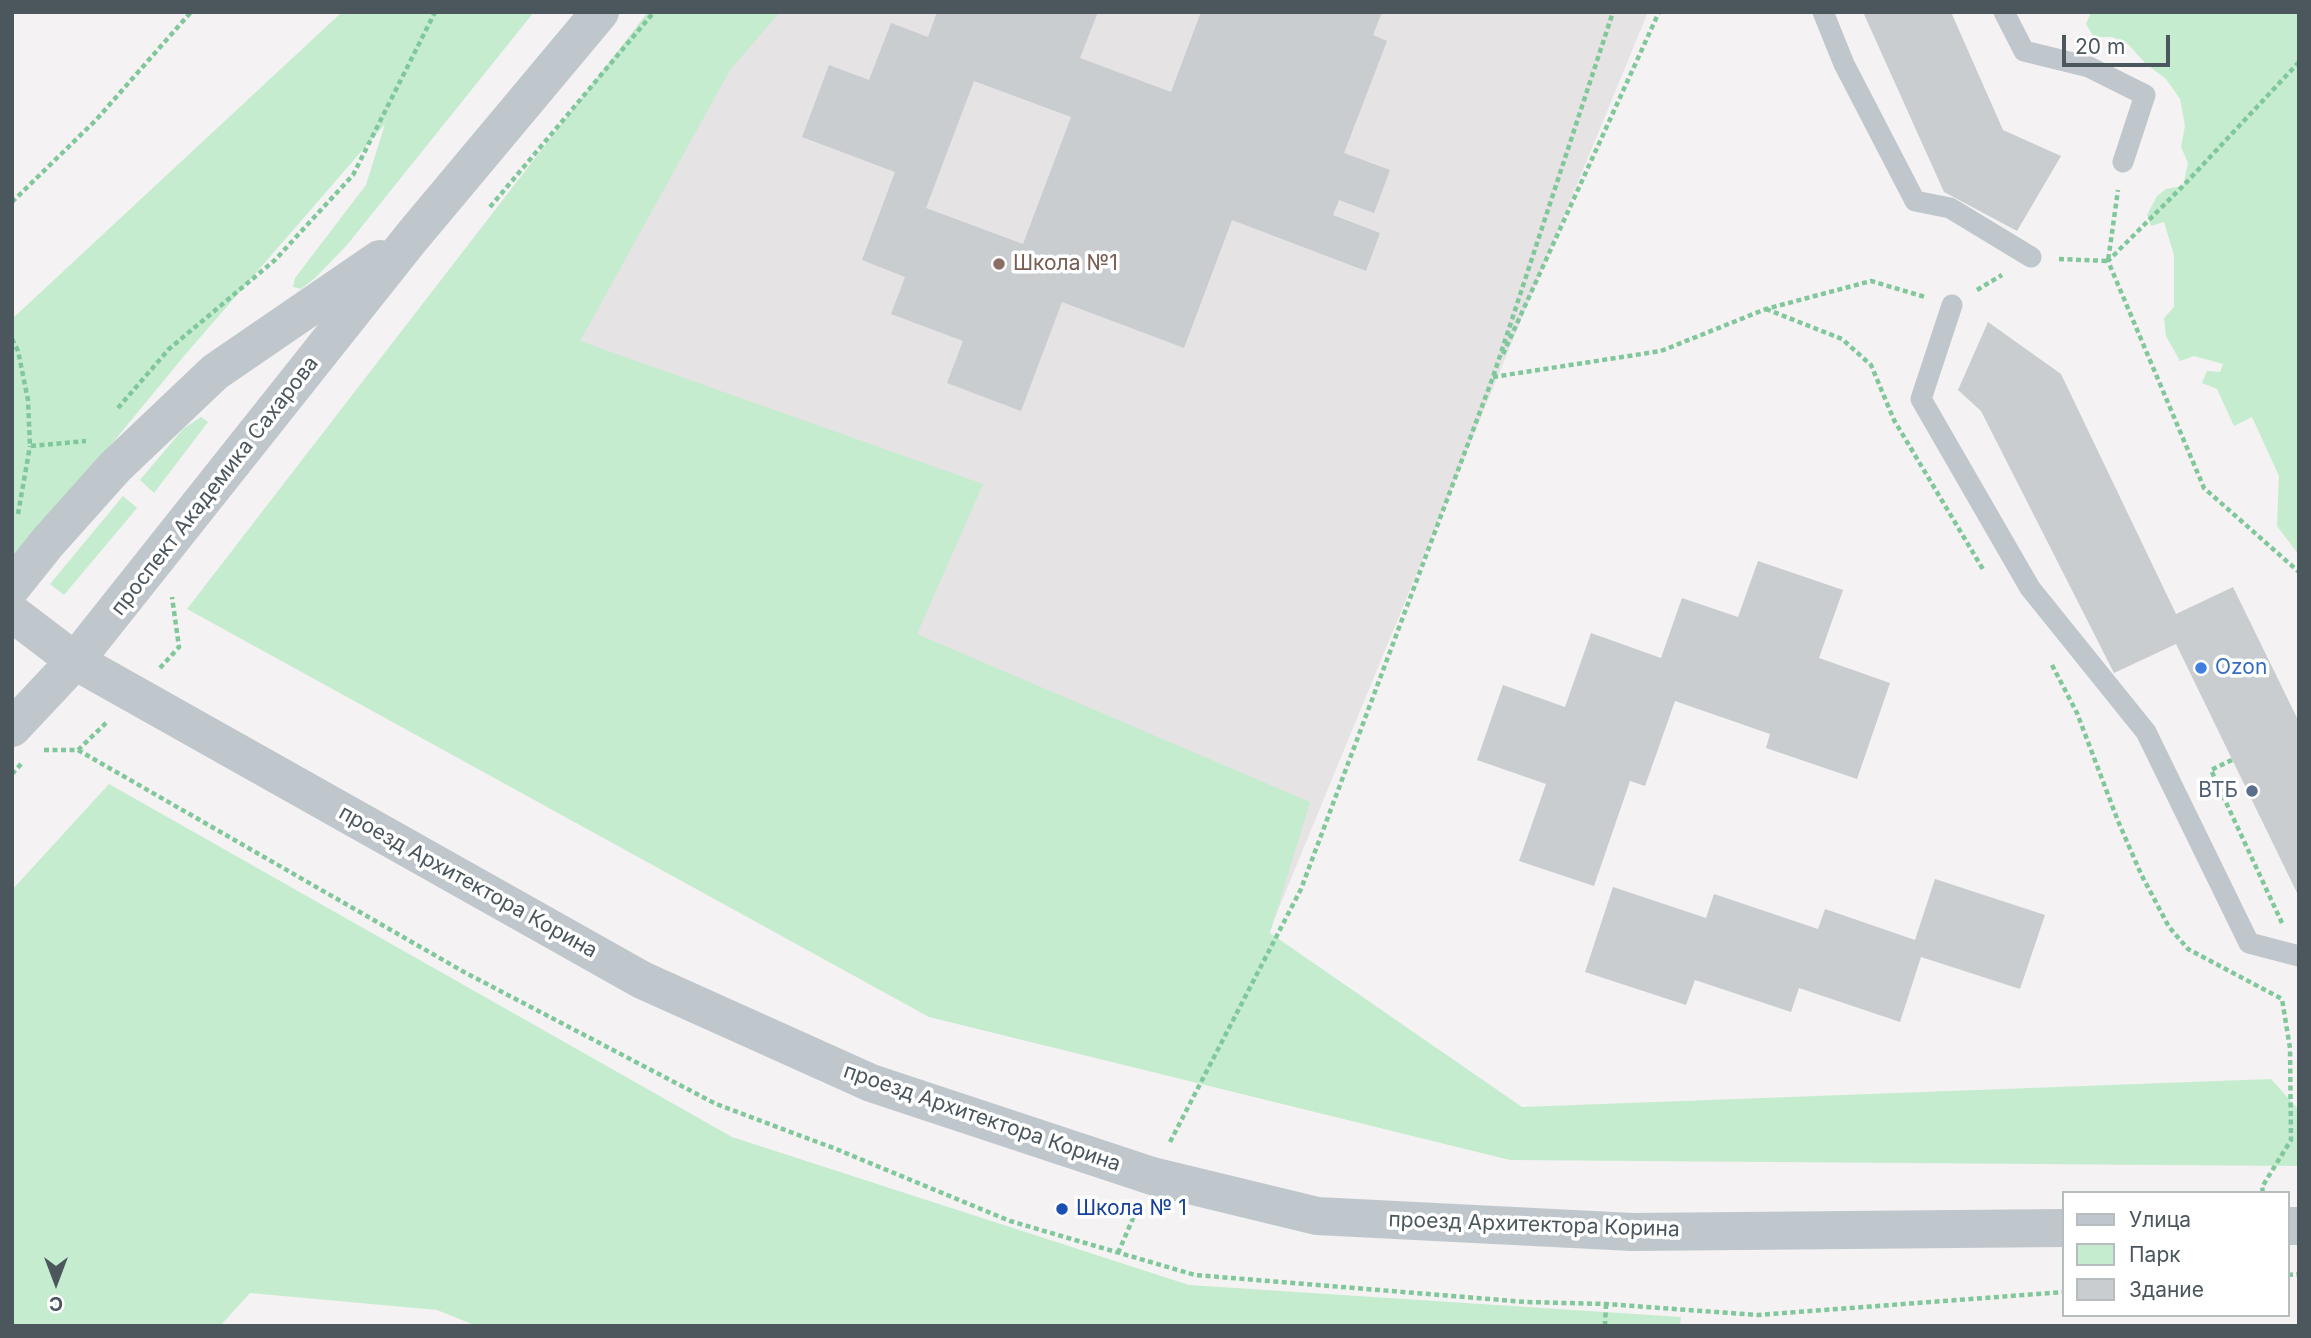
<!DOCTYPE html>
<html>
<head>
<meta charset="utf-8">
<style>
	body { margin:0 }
	#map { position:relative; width:2311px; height:1338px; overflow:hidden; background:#f4f2f2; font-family:Inter,sans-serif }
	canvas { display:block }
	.frame { position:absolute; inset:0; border:14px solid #4b575d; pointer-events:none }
	.legend { position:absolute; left:2062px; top:1191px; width:228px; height:126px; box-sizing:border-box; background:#fff; border:2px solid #b7bcbe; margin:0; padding:9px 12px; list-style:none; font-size:21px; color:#4b575d }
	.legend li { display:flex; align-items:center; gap:14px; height:35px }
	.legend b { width:35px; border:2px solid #b7bcbe }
	.north { position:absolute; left:21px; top:1247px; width:70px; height:70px; -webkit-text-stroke:5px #fff; paint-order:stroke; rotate:180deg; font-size:19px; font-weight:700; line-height:28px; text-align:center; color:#4b575d }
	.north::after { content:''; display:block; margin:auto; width:24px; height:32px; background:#4b575d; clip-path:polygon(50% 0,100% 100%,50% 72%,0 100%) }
	.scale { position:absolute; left:2062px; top:35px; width:108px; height:32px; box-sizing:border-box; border:4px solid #4b575d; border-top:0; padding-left:9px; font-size:21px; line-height:24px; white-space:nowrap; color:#4b575d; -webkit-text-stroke:5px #fff; paint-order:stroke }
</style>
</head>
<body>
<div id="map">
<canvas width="2311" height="1338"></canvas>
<div class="frame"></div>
<ul class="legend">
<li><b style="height:9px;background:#bfc7cd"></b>Улица</li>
<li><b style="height:19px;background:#c5eccf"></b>Парк</li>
<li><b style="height:19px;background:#c9cdd0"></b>Здание</li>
</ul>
<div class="north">С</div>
<div class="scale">20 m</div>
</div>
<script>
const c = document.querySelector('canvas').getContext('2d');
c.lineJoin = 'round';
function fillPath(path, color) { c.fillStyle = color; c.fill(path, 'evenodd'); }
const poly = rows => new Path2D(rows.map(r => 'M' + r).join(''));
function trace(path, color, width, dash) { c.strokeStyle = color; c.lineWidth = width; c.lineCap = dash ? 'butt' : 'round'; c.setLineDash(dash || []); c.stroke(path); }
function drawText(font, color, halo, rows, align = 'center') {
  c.font = font + ' Inter,sans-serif'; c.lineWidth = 7; c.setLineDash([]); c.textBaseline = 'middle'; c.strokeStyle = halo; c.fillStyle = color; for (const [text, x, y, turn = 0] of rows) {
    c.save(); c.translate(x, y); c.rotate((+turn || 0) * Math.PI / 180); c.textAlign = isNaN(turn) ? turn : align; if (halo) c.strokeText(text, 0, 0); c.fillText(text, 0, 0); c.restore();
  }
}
fillPath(poly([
	[648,12,1648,12,1269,932,259,516]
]), '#e5e3e3');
fillPath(poly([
	[342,12,534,12,347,245,315,278,301,289,293,287,295,278,366,185,385,124,184,356,12,565,12,319],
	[648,12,780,12,730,70,580,341,983,484,917,634,1310,802,1270,933,1522,1107,2271,1079,2299,1110,2299,1166,1510,1160,929,1017,187,609],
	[2091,12,2299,12,2299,555,2277,526,2279,476,2252,417,2234,426,2217,389,2202,383,2207,371,2220,372,2223,364,2194,356,2180,361,2166,336,2164,318,2174,307,2174,255,2164,222,2151,226,2147,215,2157,196,2166,189,2183,186,2188,163,2181,147,2185,126,2180,99,2166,79,2146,64,2127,43,2112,37,2094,37,2086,24],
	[201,417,208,422,154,493,140,480,183,429],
	[123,496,137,508,64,595,50,584],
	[109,784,732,1137,1189,1285,1681,1317,1680,1326,477,1326,437,1310,250,1293,220,1326,12,1326,12,890]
]), '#c5eccf');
fillPath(poly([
	[937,12,1098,12,1080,58,1171,92,1201,12,1382,12,1373,35,1387,41,1344,153,1390,170,1374,213,1339,200,1333,215,1380,233,1366,271,1232,220,1184,348,1062,302,1021,411,947,383,963,341,891,314,905,277,862,260,895,172,802,137,829,65,869,80,891,23,928,37],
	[974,81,1071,117,1023,244,926,208],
	[1863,12,1951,12,2003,130,2061,156,2017,231,1944,192],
	[1988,322,2061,374,2176,614,2233,587,2299,722,2299,897,2176,644,2114,673,1981,411,1958,390],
	[1758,561,1843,590,1819,658,1890,683,1857,779,1766,748,1770,734,1675,701,1645,786,1630,781,1594,886,1519,861,1546,784,1477,760,1503,685,1565,707,1591,633,1661,658,1682,598,1738,617],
	[1935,879,2045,915,2020,989,1921,957,1900,1022,1799,988,1791,1012,1695,980,1686,1005,1585,972,1613,887,1706,918,1714,894,1818,929,1825,909,1915,940]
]), '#c9cdd0');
trace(poly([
	[2299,62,2183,186,2108,261,2204,488,2299,572],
	[12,202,96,120,191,12],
	[490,207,654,12],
	[2059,259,2108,261,2118,190],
	[1977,290,2002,275],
	[1766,309,1842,339,1871,365,1894,420,1984,571],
	[12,339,18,351,28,400,30,446,86,441],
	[1503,354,1659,12],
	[1493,377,1661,351,1766,309,1871,281,1925,297],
	[118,408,169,349,275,260,353,175,435,12],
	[18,514,30,446],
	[2052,665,2077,713,2118,821,2141,874,2169,927,2188,949,2282,999,2290,1048,2291,1140,2262,1187,2263,1193],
	[160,668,179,647,172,597],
	[44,750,78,750,107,722],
	[78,750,464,972,716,1104,836,1149,1010,1221,1195,1275,1526,1302,1606,1304,1757,1315,2064,1292],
	[2232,760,2211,770,2282,923],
	[12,774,21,764],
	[1170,1142,1301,889,1493,377,1613,12],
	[1118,1253,1137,1209],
	[2288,1275,2299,1274],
	[1605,1326,1606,1304]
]), '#80c79b', 4.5, [5, 3.5]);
trace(poly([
	[1823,12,1844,64,1915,201,1950,208,2031,257],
	[2004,12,2024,51,2089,67,2145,95,2123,162],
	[1952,305,1921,399,2030,588,2146,732,2249,943,2299,956]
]), '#bfc7cd', 21);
trace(poly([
	[12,587,48,542,115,467,215,372,380,259],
	[12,613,75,661,642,980,871,1083,1152,1176,1317,1216,1632,1232,2064,1228],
	[12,728,75,661,411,238,600,12],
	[2288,1226,2299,1226]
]), '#bfc7cd', 38);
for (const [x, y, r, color] of [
	[999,264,7,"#8d6e63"],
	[2201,668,7,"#3f7fe0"],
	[2252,791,7,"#5c6f8a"],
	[1062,1209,7,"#1a4fb4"]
]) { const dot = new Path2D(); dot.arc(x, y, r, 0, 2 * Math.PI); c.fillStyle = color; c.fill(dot); trace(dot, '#fff', 2.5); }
drawText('21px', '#785e54', '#fff', [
	["Школа №1",1013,264]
], 'left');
drawText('21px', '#4b575d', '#fff', [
	["проспект Академика Сахарова",215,486,-52],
	["проезд Архитектора Корина",468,882,29],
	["проезд Архитектора Корина",982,1118,19],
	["проезд Архитектора Корина",1534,1225,2]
]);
drawText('21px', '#366cbe', '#fff', [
	["Ozon",2215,668]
], 'left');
drawText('21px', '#4e5e75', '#fff', [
	["ВТБ",2238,791]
], 'right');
drawText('21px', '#164399', '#fff', [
	["Школа № 1",1076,1209]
], 'left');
</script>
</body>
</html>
